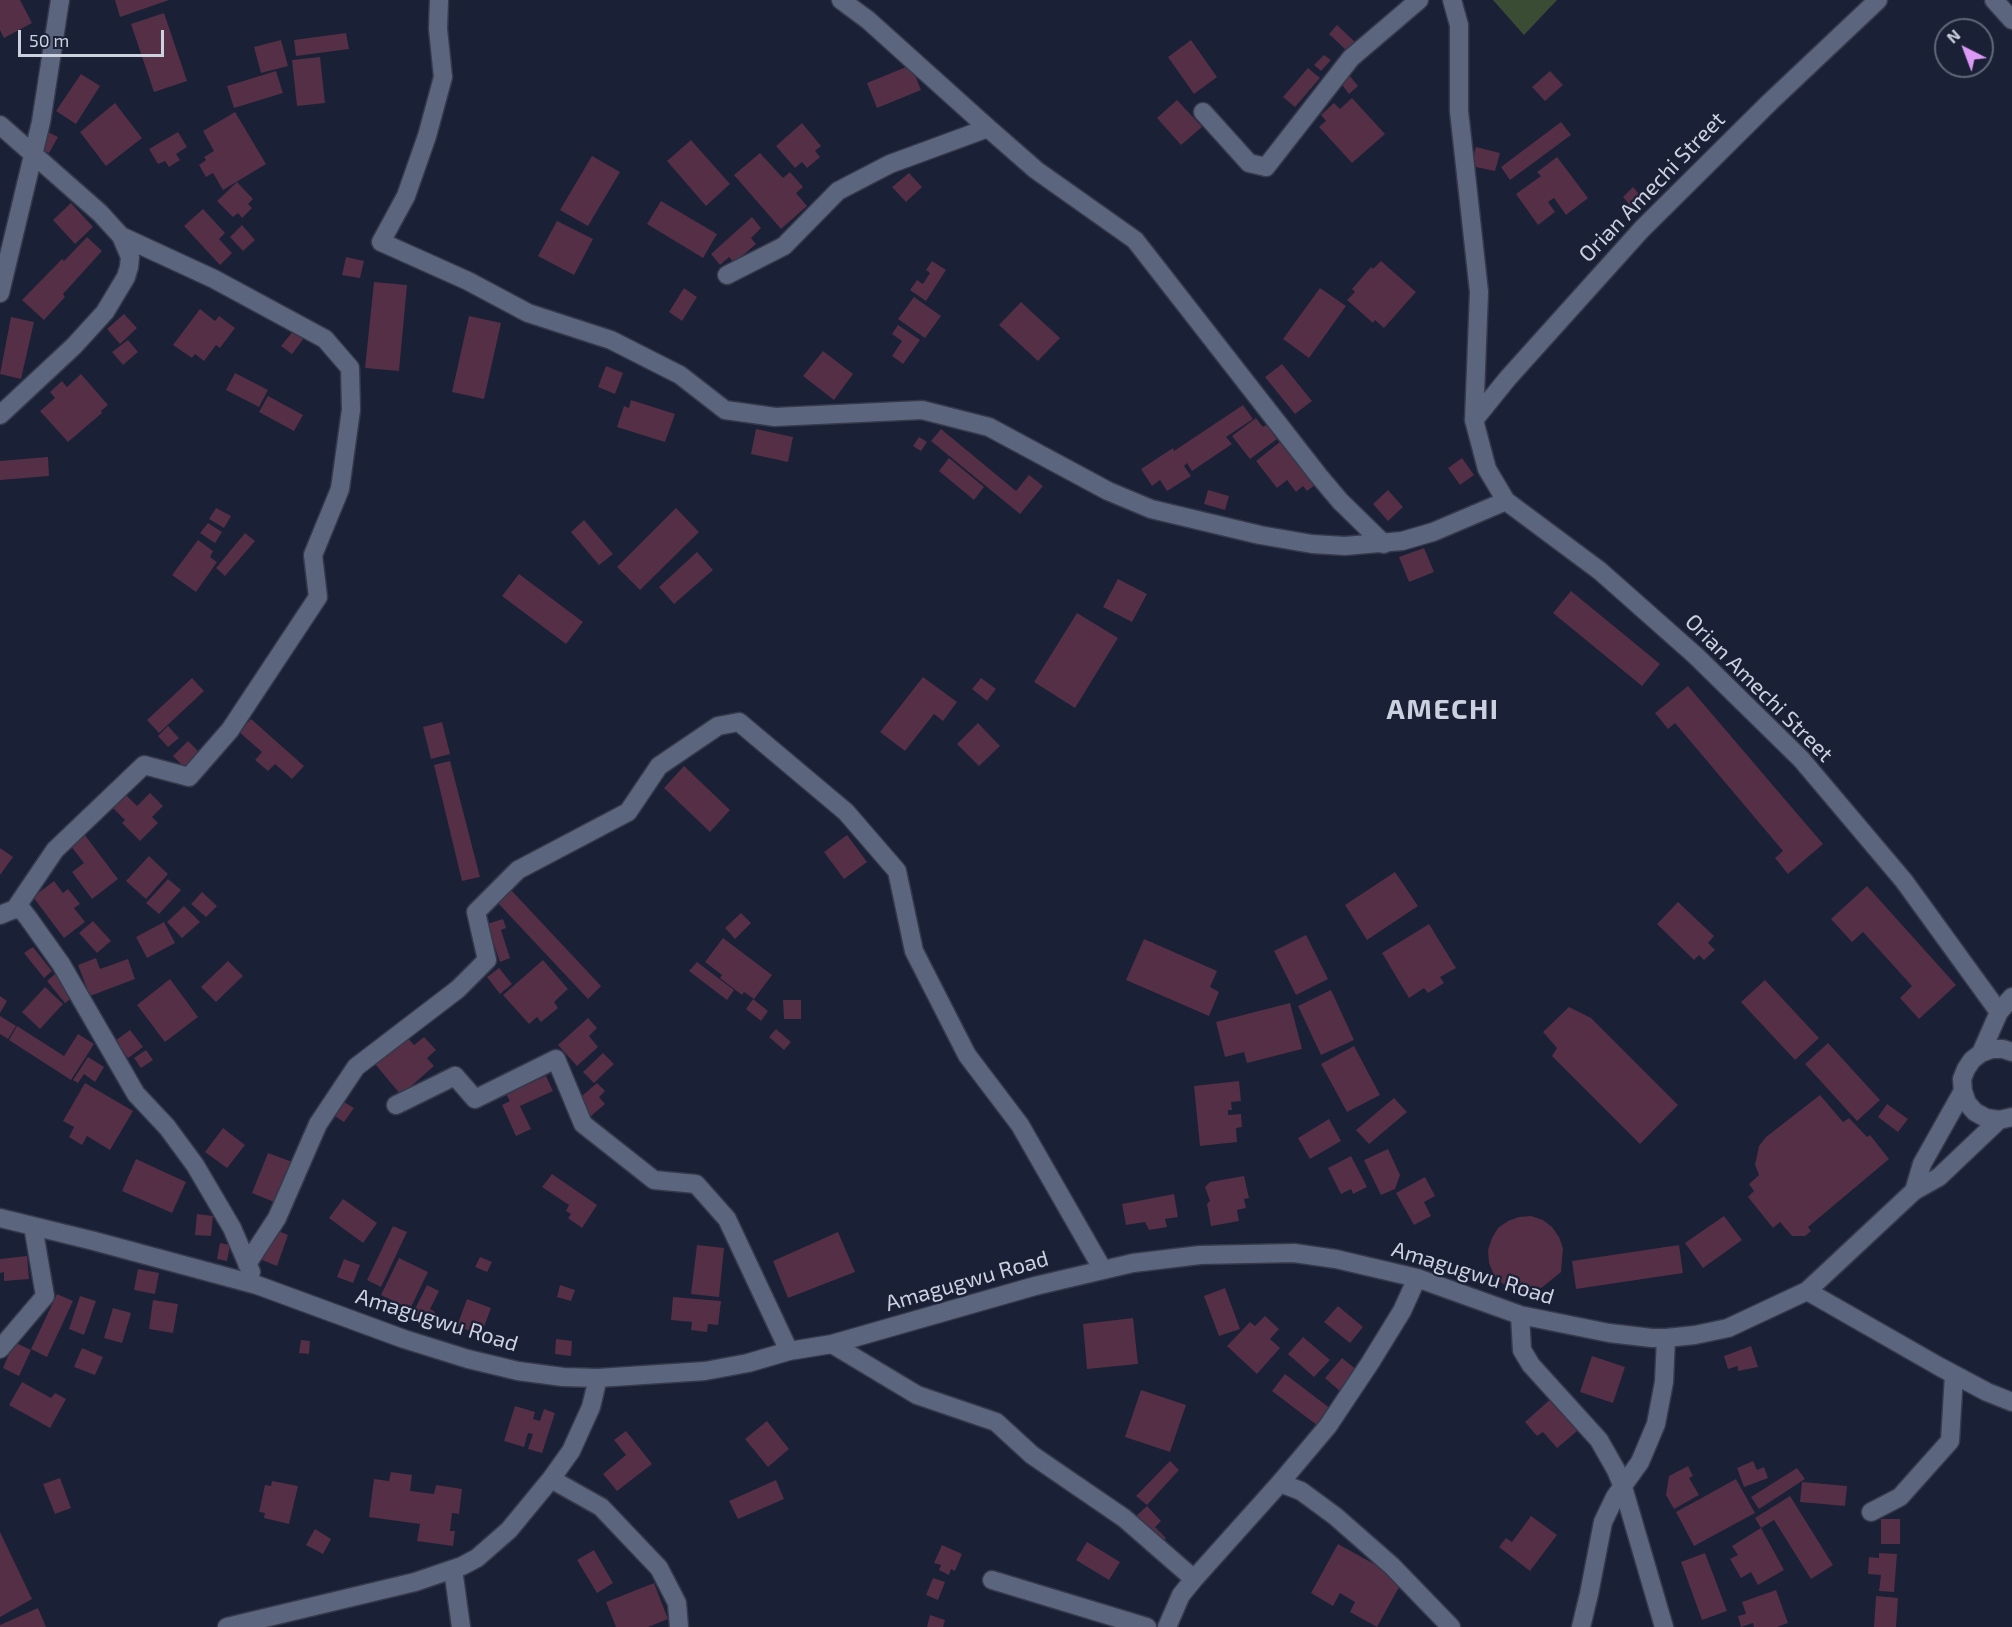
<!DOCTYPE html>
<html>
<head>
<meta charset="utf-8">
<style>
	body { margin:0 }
	#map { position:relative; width:2012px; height:1627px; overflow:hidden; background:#1a2035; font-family:"Exo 2",sans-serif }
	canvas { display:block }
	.north { position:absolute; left:1934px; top:18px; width:60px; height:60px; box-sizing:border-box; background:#1a2035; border:2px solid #616779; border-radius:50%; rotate:318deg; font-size:16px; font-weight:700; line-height:24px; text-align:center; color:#ccd1df }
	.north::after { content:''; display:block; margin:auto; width:21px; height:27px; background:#dc99f5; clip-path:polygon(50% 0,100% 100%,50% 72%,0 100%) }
	.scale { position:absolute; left:18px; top:30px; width:146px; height:27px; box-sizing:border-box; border:3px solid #ccd1df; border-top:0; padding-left:8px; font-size:18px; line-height:21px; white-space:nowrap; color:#ccd1df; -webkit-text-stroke:4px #1a2035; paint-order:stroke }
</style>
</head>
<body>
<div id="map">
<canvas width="2012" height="1627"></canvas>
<div class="north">N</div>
<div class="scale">50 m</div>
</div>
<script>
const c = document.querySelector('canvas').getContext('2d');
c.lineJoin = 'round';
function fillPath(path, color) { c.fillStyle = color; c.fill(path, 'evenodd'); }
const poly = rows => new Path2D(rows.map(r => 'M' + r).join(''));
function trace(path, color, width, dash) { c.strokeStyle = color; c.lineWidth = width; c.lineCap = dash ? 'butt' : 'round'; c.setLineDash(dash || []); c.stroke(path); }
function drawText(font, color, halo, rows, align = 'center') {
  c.font = font + ' "Exo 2",sans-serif'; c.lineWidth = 4.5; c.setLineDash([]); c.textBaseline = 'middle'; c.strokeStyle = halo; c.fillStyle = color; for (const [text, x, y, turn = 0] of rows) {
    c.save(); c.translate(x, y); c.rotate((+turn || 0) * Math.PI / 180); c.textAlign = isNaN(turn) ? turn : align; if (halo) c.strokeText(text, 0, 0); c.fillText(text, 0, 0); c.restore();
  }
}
fillPath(poly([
	[1493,0,1557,0,1524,35]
]), '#3a4c33');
fillPath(poly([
	[0,0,20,0,32,23,4,38,0,30],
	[115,0,169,0,120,17],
	[164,13,187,81,154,92,131,24],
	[1337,25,1355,42,1347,51,1329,34],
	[346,33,349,49,296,56,294,40],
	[281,40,288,66,261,73,254,47],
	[1191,40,1217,77,1194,94,1168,57],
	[1324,55,1331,60,1321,71,1314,65],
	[320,57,325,103,297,106,292,60],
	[911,65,921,90,877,108,867,83],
	[1308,68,1320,78,1295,107,1283,97],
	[276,71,283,93,234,108,227,86],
	[1550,71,1563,85,1545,101,1532,87],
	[81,74,100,86,76,124,56,111],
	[1349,75,1358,86,1349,94,1340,82],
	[1352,98,1385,134,1352,163,1319,127,1326,121,1321,115,1334,103,1340,109],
	[1177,100,1202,127,1181,145,1157,118],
	[115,103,142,138,106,166,80,132],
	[235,112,266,164,223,190,213,173,206,177,199,165,206,160,204,157,214,151,203,131],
	[1561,122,1571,135,1510,180,1501,167],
	[802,123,821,146,815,151,820,157,807,168,802,162,795,168,776,146],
	[44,130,58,137,49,153,36,147],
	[178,132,187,147,176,154,180,160,169,167,165,161,158,164,149,149],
	[691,140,730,184,706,206,667,161],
	[1476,147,1500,153,1495,171,1471,166],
	[760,153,783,178,790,172,803,187,796,193,807,206,781,229,734,175],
	[592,156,620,172,588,226,560,210],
	[1557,157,1588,198,1566,215,1554,198,1548,202,1555,212,1538,225,1516,194,1541,176,1537,172],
	[909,173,922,187,906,202,892,187],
	[237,182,253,199,248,204,252,208,242,218,238,213,233,217,217,201],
	[1633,187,1645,201,1634,210,1623,197],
	[661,201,717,234,703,258,647,224],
	[71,203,93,227,75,244,53,220],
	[203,209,225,233,219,239,232,253,220,265,184,226],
	[752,217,761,228,751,238,756,244,734,263,729,257,720,265,711,254],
	[557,221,593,239,574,275,538,256],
	[242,225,255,240,243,251,230,237],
	[87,237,102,251,63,294,65,297,44,320,22,300,62,259,64,261],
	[346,257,364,261,360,278,342,275],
	[932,261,946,270,926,301,910,290,917,280,923,284,930,273,926,270],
	[1381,261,1416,292,1384,328,1375,320,1373,323,1347,300,1355,292,1352,289,1371,267,1373,269],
	[374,282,407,285,399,371,365,368],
	[684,288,697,297,682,321,669,312],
	[1320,288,1346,306,1309,358,1283,339],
	[914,297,941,316,925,338,898,319],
	[1021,302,1060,338,1038,361,999,325],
	[200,309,215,321,219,316,235,328,220,348,216,345,204,361,195,354,192,358,173,345],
	[124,314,137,328,120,344,107,329],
	[469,316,501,323,484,399,452,392],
	[11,317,34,322,21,379,0,374],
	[898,325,920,340,903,364,892,356,902,341,892,334],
	[294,330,304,338,292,354,281,346],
	[128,340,138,352,123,365,112,352],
	[823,351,853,374,834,400,803,376],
	[1282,364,1312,401,1295,414,1265,377],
	[606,366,623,373,615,394,598,387],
	[235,373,268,390,259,407,226,390],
	[81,374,108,405,101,411,102,413,68,442,40,411,55,398,50,392,62,381,67,387],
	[268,396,303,415,294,431,259,412],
	[631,400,675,414,665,442,617,427,624,406,629,408],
	[1243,405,1253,419,1226,437,1232,444,1192,471,1187,463,1184,466,1191,476,1167,491,1160,480,1152,486,1141,469,1173,448,1174,451],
	[1256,418,1263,427,1269,423,1276,432,1273,434,1277,439,1250,459,1232,436],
	[756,429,793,437,788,462,751,454],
	[941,429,1016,491,1029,475,1043,486,1020,514,931,441],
	[919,437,927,442,921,451,913,446],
	[1280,442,1315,485,1307,491,1303,486,1296,492,1287,480,1277,488,1256,461],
	[48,457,49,476,0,480,0,461],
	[949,458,984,487,974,500,939,471],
	[1462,458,1474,475,1460,485,1448,468],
	[1208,490,1229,496,1225,510,1204,504],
	[1388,490,1403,507,1388,521,1373,504],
	[216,508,231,516,224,528,209,519],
	[676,508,699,532,640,590,617,567],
	[584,520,613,554,599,565,571,532],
	[208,523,222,532,215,543,200,533],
	[245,533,255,541,225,576,216,568],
	[198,540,213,551,210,557,217,562,196,592,172,575],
	[1424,548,1434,572,1409,582,1399,557],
	[697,552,713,570,674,604,659,587],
	[519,574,583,622,566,644,502,596],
	[1118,579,1147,594,1132,622,1103,607],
	[1571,591,1660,664,1642,686,1553,613],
	[1077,613,1118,638,1075,708,1034,682],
	[923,677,957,702,943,721,934,714,905,751,880,732],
	[192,678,204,691,159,733,147,720],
	[981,678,996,689,987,701,972,689],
	[1688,686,1823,844,1788,874,1775,858,1783,851,1675,723,1668,729,1655,713],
	[251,719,304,766,292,779,275,764,268,771,255,760,262,752,239,732],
	[442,722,450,754,431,759,423,727],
	[978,723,1000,746,979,766,957,744],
	[168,726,179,738,168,747,158,736],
	[188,741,202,755,187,770,173,756],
	[450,761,480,877,462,881,434,765],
	[684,766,730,810,710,832,664,788],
	[123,792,137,806,150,793,163,806,152,817,158,823,140,841,122,823,125,820,110,805],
	[84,834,118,879,92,899,72,872,84,863,70,845],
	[847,835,867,862,844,879,824,852],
	[0,848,13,857,0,875],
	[149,856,168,874,146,899,126,881],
	[1395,872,1418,906,1367,940,1345,905],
	[168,879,181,890,159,914,146,903],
	[54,881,63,893,68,889,80,904,74,908,85,922,64,938,33,897],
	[1867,886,1956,985,1919,1019,1900,998,1912,986,1863,932,1852,942,1831,919],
	[511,890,601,986,588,999,497,902],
	[202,892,217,906,206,917,191,904],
	[1678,902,1714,936,1708,943,1715,950,1704,960,1699,955,1694,960,1657,924],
	[184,906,200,922,182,938,167,922],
	[741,913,751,923,735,939,725,928],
	[503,919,506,928,501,930,510,958,500,962,487,924],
	[93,921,111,941,97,953,79,933],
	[164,922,175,943,147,958,136,937],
	[1429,924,1456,968,1440,977,1444,983,1428,993,1424,988,1409,998,1382,953],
	[1306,935,1328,979,1296,995,1274,951],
	[723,938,772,975,754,999,744,992,742,995,720,978,722,975,705,962],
	[1144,939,1217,971,1210,987,1219,992,1209,1016,1126,980],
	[33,947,52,971,44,978,24,953],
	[96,958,100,969,128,959,135,979,90,996,78,965],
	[543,960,568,989,554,1002,558,1008,541,1022,537,1017,529,1024,503,995],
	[228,961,243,976,216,1002,201,987],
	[697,962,734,990,727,1000,689,971],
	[499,968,512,984,500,994,487,977],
	[55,974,73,997,65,1003,47,981],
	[170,979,198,1017,165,1042,137,1005],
	[1765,980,1819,1038,1795,1060,1741,1002],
	[45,987,63,1004,40,1029,22,1012],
	[1331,990,1354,1040,1321,1055,1298,1006],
	[0,996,7,1001,0,1013],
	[753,999,768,1011,761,1021,746,1009],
	[783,1000,801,1000,801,1019,784,1019],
	[1290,1003,1302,1049,1247,1063,1244,1052,1225,1057,1216,1022],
	[1569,1007,1591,1018,1678,1105,1640,1144,1552,1056,1557,1048,1543,1032],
	[0,1016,16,1026,8,1039,0,1034],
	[588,1018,597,1028,589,1036,598,1047,577,1066,558,1045],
	[17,1026,64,1056,78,1034,94,1044,71,1080,9,1040],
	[776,1029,791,1042,784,1050,769,1037],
	[130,1030,143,1047,128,1058,115,1041],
	[407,1037,414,1045,424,1037,436,1050,427,1058,434,1066,401,1095,375,1064],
	[1828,1043,1880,1100,1857,1121,1805,1064],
	[1354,1046,1380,1095,1347,1112,1321,1064],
	[146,1050,153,1060,141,1068,134,1058],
	[603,1053,614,1064,594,1083,583,1072],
	[88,1057,104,1067,95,1082,84,1074,78,1083,73,1080],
	[546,1076,553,1091,520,1106,531,1129,516,1136,502,1105,510,1101,506,1094],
	[1239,1081,1241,1101,1231,1102,1232,1110,1228,1110,1228,1115,1241,1114,1242,1127,1236,1128,1237,1142,1200,1146,1194,1086],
	[85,1083,133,1111,110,1150,87,1136,82,1145,69,1137,74,1127,63,1121],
	[597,1083,605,1091,599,1097,605,1104,590,1117,576,1101],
	[1820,1095,1843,1122,1849,1118,1867,1137,1870,1135,1889,1159,1808,1227,1811,1231,1805,1236,1792,1236,1780,1222,1773,1228,1748,1197,1754,1191,1749,1184,1759,1175,1755,1165,1759,1146,1766,1137],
	[337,1098,354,1108,344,1122,328,1112],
	[1394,1098,1407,1112,1369,1144,1356,1130],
	[1887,1104,1908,1119,1898,1132,1878,1117],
	[1329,1119,1341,1141,1310,1159,1298,1138],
	[223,1128,245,1145,227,1168,205,1152],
	[1388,1149,1400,1175,1395,1189,1381,1195,1364,1160],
	[268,1153,295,1163,279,1204,252,1193],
	[1351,1156,1367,1187,1353,1194,1351,1189,1341,1194,1328,1168],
	[136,1159,186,1182,172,1213,122,1191],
	[552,1174,597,1205,582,1228,568,1218,571,1214,566,1211,569,1205,542,1187],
	[1244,1176,1249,1198,1244,1199,1246,1208,1237,1210,1239,1221,1211,1226,1207,1204,1210,1201,1205,1187,1210,1182],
	[1425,1177,1435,1196,1424,1202,1431,1216,1414,1225,1396,1193],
	[1174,1194,1178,1217,1165,1219,1167,1227,1149,1230,1145,1222,1126,1225,1122,1204],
	[343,1199,377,1223,363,1243,329,1218],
	[197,1214,213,1216,211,1236,195,1235],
	[1531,1216,1543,1220,1552,1227,1559,1237,1563,1248,1561,1272,1540,1289,1528,1292,1515,1290,1503,1284,1494,1275,1489,1263,1488,1250,1492,1238,1498,1228,1508,1221,1519,1217],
	[1724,1216,1742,1240,1703,1268,1685,1243],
	[393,1226,407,1232,381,1287,367,1280],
	[273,1229,288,1235,277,1266,262,1260],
	[838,1232,855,1272,788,1298,773,1261],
	[220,1243,230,1245,227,1261,217,1259],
	[697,1245,724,1248,719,1297,691,1294],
	[1679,1245,1683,1273,1576,1289,1572,1261],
	[27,1256,29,1279,4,1281,4,1272,0,1273,0,1259],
	[480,1257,492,1262,487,1272,475,1267],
	[399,1258,428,1272,410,1309,381,1295],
	[344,1259,360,1265,353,1283,337,1277],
	[138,1269,159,1273,155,1294,134,1290],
	[427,1285,439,1291,430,1309,435,1312,428,1325,411,1317],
	[560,1285,575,1290,571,1301,557,1297],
	[1225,1288,1240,1329,1219,1336,1204,1296],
	[57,1294,73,1301,47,1357,31,1349],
	[80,1296,96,1301,84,1335,69,1329],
	[673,1297,721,1301,718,1325,708,1324,707,1332,691,1330,692,1322,671,1320],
	[467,1299,491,1308,481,1335,457,1326],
	[153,1300,178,1304,173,1333,149,1329],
	[1338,1306,1363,1327,1350,1343,1324,1322],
	[113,1308,131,1313,122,1343,104,1338],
	[1265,1316,1279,1329,1270,1339,1280,1348,1257,1374,1227,1346,1250,1322,1255,1326],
	[1133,1318,1138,1364,1087,1369,1083,1324],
	[1303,1337,1330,1360,1314,1377,1288,1354],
	[556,1339,572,1341,571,1356,555,1354],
	[301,1340,310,1341,309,1354,299,1353],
	[14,1342,31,1350,19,1376,3,1368],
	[1751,1346,1758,1367,1738,1371,1738,1366,1728,1369,1724,1356],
	[82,1348,103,1357,95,1375,74,1367],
	[1592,1356,1625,1367,1613,1403,1580,1392],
	[1342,1358,1358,1371,1341,1392,1325,1378],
	[1285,1374,1331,1409,1318,1426,1272,1391],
	[22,1382,51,1398,55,1393,66,1399,50,1428,9,1405],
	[1141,1390,1186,1405,1170,1452,1125,1437],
	[1554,1396,1582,1427,1557,1448,1543,1432,1537,1436,1525,1422],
	[515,1406,535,1412,533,1419,540,1421,544,1409,555,1413,542,1453,528,1449,533,1434,528,1433,524,1447,504,1441],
	[767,1421,789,1449,768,1467,745,1439],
	[626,1431,652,1464,617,1491,603,1474,626,1455,614,1440],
	[1170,1461,1179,1470,1147,1505,1136,1496],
	[1753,1461,1757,1470,1764,1467,1768,1478,1744,1487,1737,1468],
	[1688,1466,1693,1476,1689,1478,1699,1495,1674,1509,1666,1495,1669,1476],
	[1797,1468,1805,1479,1759,1509,1751,1497],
	[391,1472,412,1475,410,1491,434,1494,436,1485,462,1489,459,1514,452,1513,450,1531,455,1531,453,1546,417,1541,420,1524,369,1517,374,1479,389,1481],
	[60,1478,71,1508,55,1514,43,1484],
	[1736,1479,1755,1513,1694,1546,1676,1512],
	[776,1480,784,1499,738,1519,729,1501],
	[272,1481,298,1486,289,1524,264,1518,265,1513,259,1512,265,1485,271,1486],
	[1802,1482,1847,1486,1845,1506,1800,1502],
	[1790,1496,1833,1565,1811,1579,1774,1520,1761,1528,1784,1570,1758,1585,1751,1572,1741,1578,1730,1559,1738,1555,1732,1546,1761,1528,1755,1518],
	[1147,1506,1161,1521,1155,1527,1166,1538,1159,1545,1133,1519],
	[1531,1516,1557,1535,1530,1571,1499,1547,1506,1538,1512,1542],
	[1881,1519,1900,1519,1900,1544,1881,1544],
	[315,1529,331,1539,323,1554,306,1545],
	[0,1532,32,1599,0,1617],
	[1087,1542,1120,1562,1109,1580,1076,1560],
	[1338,1544,1403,1580,1377,1627,1350,1612,1355,1602,1340,1593,1333,1606,1311,1593],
	[942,1545,962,1554,955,1571,951,1569,949,1575,939,1570,941,1565,934,1563],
	[594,1550,613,1583,597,1593,577,1560],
	[1705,1553,1727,1611,1702,1620,1681,1562],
	[1879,1553,1897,1554,1894,1592,1879,1591,1881,1575,1868,1574,1869,1557,1879,1558],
	[933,1578,945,1582,938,1600,926,1595],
	[654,1583,668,1619,648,1627,616,1627,606,1602],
	[1776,1590,1788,1623,1777,1627,1754,1627,1753,1623,1741,1627,1738,1616,1746,1614,1742,1602],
	[1876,1596,1898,1598,1896,1627,1874,1627],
	[38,1608,46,1627,0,1627,0,1625],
	[930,1615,945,1620,943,1627,927,1627]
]), '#542f45');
const minor = poly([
	[439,0,438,29,443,77,427,136,406,196,381,242,468,281,528,313,611,340,680,375,725,410,775,417,922,410,989,427,1108,491,1151,509,1260,535,1312,544,1345,546,1402,541,1433,532,1506,501],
	[841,0,868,20,988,128,1036,170,1135,240,1319,476,1340,501,1384,544],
	[1452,0,1459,25,1459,111,1479,292,1474,420,1487,469,1506,501,1600,571,1696,656,1801,759,1904,881,1999,1012],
	[1994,0,2012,20],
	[1203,112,1249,163,1266,167,1351,58,1419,0],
	[0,125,100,213,121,236,214,279,325,339,350,368,351,410,340,489,313,555,318,597,230,730,189,777,144,765,55,850,15,909],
	[727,275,784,246,838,191,890,164,988,128],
	[0,293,41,122,60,0],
	[0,415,74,346,105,312,126,277,129,267,130,257,121,236],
	[1474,420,1508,378,1642,229,1770,102,1878,0],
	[0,915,15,909,22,910,29,919,61,964,136,1094,167,1127,195,1165,232,1228,251,1272],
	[2012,1052,2003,1049,1992,1049,1981,1053,1972,1060,1966,1069,1962,1079,1963,1091,1967,1103,1975,1112,1986,1118,1999,1120,2012,1117],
	[1981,1053,1999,1012,2012,997],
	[396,1105,455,1076,475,1099,556,1059,583,1124,654,1180,696,1184,727,1219,789,1351],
	[1914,1191,1922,1164,1963,1091],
	[0,1218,94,1241,257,1285,404,1339,468,1359,518,1371,563,1377,598,1378,705,1371,748,1363,789,1351,832,1344,1035,1286,1133,1263,1200,1255,1294,1253,1336,1259,1417,1278,1520,1315,1609,1333,1652,1338,1666,1338,1695,1335,1728,1328,1807,1291,1914,1191,1939,1177,1999,1120],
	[247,1264,277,1218,318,1124,356,1067,458,989,487,960,476,912,518,870,628,812,659,766,718,726,739,722,846,812,897,871,914,951,967,1055,1020,1125,1103,1270],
	[1807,1291,1940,1367,1987,1392,2012,1402],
	[1520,1315,1522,1350,1531,1365,1599,1440,1616,1470,1623,1487,1664,1627],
	[832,1344,917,1395,996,1422,1032,1455,1124,1518,1194,1579],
	[0,1349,45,1296,33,1226],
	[551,1479,601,1507,659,1568,677,1603,679,1627],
	[1280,1483,1301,1491,1335,1516,1392,1566,1451,1627],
	[1871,1512,1900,1497,1950,1441,1954,1375],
	[453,1569,461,1627],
	[992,1580,1147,1627],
	[227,1627,415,1582,462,1566,477,1558,509,1530,551,1479,571,1451,591,1407,598,1378],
	[1167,1627,1181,1595,1194,1579,1280,1483,1328,1426,1370,1363,1402,1311,1417,1278],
	[1581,1627,1589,1594,1603,1522,1615,1497,1640,1462,1656,1424,1664,1382,1666,1338]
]);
trace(minor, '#35394b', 21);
trace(minor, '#5c657e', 18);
drawText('22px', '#ccd1df', '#1a2035', [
	["Orian Amechi Street",1652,187,-46],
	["Orian Amechi Street",1759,688,45],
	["Amagugwu Road",1473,1273,17],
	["Amagugwu Road",967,1281,-16],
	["Amagugwu Road",437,1320,17]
]);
c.letterSpacing = '1.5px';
drawText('bold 28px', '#ccd1df', '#1a2035', [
	["AMECHI",1443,710]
]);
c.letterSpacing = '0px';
</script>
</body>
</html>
